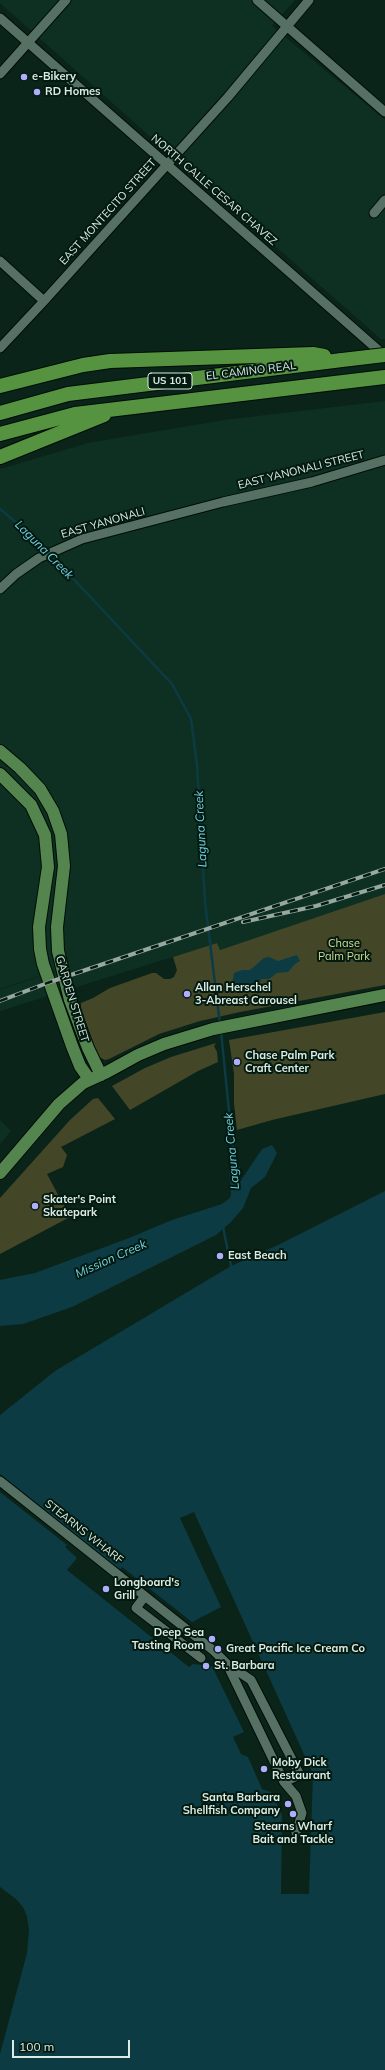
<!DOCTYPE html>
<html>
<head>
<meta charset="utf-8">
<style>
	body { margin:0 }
	#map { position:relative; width:385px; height:2070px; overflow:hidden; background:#0b2419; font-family:Mulish,sans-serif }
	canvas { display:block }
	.scale { position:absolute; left:12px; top:2040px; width:118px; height:18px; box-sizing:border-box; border:2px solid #dcebe3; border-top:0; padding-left:5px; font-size:12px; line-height:14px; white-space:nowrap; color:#dcebe3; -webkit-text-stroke:3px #031a10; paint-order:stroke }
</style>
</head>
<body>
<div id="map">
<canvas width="385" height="2070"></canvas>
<div class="scale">100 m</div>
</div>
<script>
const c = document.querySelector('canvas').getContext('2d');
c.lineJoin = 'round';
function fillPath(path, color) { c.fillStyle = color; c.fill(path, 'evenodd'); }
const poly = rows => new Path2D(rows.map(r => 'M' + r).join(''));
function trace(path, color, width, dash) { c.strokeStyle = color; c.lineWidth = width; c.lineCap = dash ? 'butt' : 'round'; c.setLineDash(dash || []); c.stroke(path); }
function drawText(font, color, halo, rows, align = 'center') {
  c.font = font + ' Mulish,sans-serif'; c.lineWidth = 4; c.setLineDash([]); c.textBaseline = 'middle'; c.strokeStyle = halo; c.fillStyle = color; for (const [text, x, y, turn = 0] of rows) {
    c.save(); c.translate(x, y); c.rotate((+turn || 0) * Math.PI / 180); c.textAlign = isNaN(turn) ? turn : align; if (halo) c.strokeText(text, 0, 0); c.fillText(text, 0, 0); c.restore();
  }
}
fillPath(poly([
	[0,0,295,0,272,26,385,120,385,339,381,339,162,147,0,3],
	[385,401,385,894,220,950,217,943,0,1011,0,990,90,959,0,989,0,469,88,443,224,420],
	[0,1120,11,1131,0,1144]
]), '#0e3022');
fillPath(poly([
	[385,894,385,985,240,1012,200,1021,159,1034,109,1059,105,1060,97,1056,80,1009,81,1003,93,998,110,988,152,973,156,973,164,979,170,979,174,977,177,970,173,957,217,943,220,950],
	[385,1012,385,1094,272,1120,237,1130,234,1103,234,1074,229,1040],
	[216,1043,214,1046,217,1052,218,1062,198,1071,130,1110,112,1086,145,1068,171,1057],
	[98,1098,115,1119,61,1147,67,1155,63,1167,47,1174,70,1217,0,1254,0,1198,70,1120,93,1099]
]), '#434727');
fillPath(poly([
	[297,955,300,961,295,964,288,972,277,973,269,979,262,979,250,991,238,991,232,984,234,973,242,970,250,970,264,958,269,957,278,961],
	[272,1145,277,1153,265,1177,251,1188,243,1208,231,1222,216,1235,72,1307,23,1324,0,1326,0,1280,35,1273,129,1238,172,1220,222,1204,230,1198,231,1193,229,1170,240,1167,240,1182,262,1149],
	[385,1191,385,2070,0,2070,0,2054,27,1953,29,1930,27,1916,23,1907,16,1899,0,1887,0,1415,55,1371,231,1266,278,1245]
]), '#0c3b43');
fillPath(poly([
	[0,1474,120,1570,122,1567,192,1622,221,1607,180,1518,194,1512,313,1774,309,1894,281,1894,282,1815,271,1792,262,1789,248,1757,241,1754,233,1737,244,1732,212,1666,193,1664,189,1667,67,1570,77,1558,65,1547,67,1545,0,1492]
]), '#0b2419');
trace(poly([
	[0,509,30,534,47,552],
	[51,555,172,684,191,719,197,765,205,902,220,1024],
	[221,1031,235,1171],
	[223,1227,231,1266]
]), '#0c3b43', 2.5);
const minor = poly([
	[257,0,385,112],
	[0,18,385,356],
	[0,74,66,0],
	[374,213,385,200],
	[0,261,44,301],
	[0,348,44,301,228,97,309,0],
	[0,589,16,574,39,558,82,539,223,502,312,482,385,460],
	[0,1481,214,1651,227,1664,251,1680,300,1775,284,1782,227,1664],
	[145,1596,136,1608,201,1658],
	[284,1782,296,1796,302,1813,296,1833]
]);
const major = poly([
	[0,751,20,768,40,789,53,811,61,834,64,866,57,927,58,951,70,1000,88,1048,101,1075],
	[0,774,31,805,45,835,48,867,39,927,40,949,43,964,72,1046,80,1066,89,1079],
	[0,1173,59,1104,83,1083,107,1072,138,1055,164,1044,213,1029,385,995]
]);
const highway = poly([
	[0,386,83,365,110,361,313,354,324,356],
	[0,413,68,394,342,360],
	[0,434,75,414,385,377],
	[0,457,104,415]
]);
trace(minor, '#000d05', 11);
trace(major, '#000d05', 14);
trace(highway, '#000d05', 16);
trace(minor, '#567163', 9);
trace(major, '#55854f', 12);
trace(highway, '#559341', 14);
const rail = poly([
	[243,922,316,906,385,885],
	[0,1001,50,982,385,869]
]);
trace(rail, '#96a89f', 4);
trace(rail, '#031a10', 2.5, [8]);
const highwayBridge = poly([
	[342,360,385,355]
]);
trace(highwayBridge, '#000d05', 16, []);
trace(highwayBridge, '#559341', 14);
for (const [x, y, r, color] of [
	[24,77,4,"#afaefa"],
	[37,92,4,"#afaefa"],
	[187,994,4,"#afaefa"],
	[237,1062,4,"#afaefa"],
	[35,1206,4,"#afaefa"],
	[220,1256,4,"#afaefa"],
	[106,1589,4,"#afaefa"],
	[212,1639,4,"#afaefa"],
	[218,1649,4,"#afaefa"],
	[206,1666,4,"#afaefa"],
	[264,1769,4,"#afaefa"],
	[288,1804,4,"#afaefa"],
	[293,1814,4,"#afaefa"]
]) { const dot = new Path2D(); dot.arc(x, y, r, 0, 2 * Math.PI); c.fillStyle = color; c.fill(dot); trace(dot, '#031a10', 1.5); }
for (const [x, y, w] of [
	[170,381,44]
]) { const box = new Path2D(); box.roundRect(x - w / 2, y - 8, w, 16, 3); c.fillStyle = '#031a10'; c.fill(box); trace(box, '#dcebe3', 1); }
drawText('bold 10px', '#dcebe3', null, [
	["US 101",170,381]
]);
drawText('bold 11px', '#dcebe3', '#031a10', [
	["e-Bikery",32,77],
	["RD Homes",45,92],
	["Allan Herschel",195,988],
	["3-Abreast Carousel",195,1001],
	["Chase Palm Park",245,1056],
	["Craft Center",245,1069],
	["Skater's Point",43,1200],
	["Skatepark",43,1213],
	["East Beach",228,1256],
	["Longboard's",114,1583],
	["Grill",114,1596],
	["Deep Sea",204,1633,"right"],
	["Tasting Room",204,1646,"right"],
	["Great Pacific Ice Cream Co",226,1649],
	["St. Barbara",214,1666],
	["Moby Dick",272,1763],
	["Restaurant",272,1776],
	["Santa Barbara",280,1798,"right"],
	["Shellfish Company",280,1811,"right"],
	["Stearns Wharf",293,1827,"center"],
	["Bait and Tackle",293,1840,"center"]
], 'left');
drawText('11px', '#dcebe3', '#031a10', [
	["NORTH CALLE CESAR CHAVEZ",214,190,41],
	["EAST MONTECITO STREET",108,212,-48],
	["EL CAMINO REAL",251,371,-7],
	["EAST YANONALI STREET",301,470,-14],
	["EAST YANONALI",103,523,-16],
	["GARDEN STREET",72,999,73],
	["STEARNS WHARF",84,1532,38]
]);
drawText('11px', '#d3dd96', '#031a10', [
	["Chase",344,944],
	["Palm Park",344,957]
]);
drawText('italic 12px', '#74d2e4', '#031a10', [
	["Laguna Creek",44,550,45],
	["Laguna Creek",201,829,-93],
	["Laguna Creek",232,1151,-95],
	["Mission Creek",111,1259,-24]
]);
</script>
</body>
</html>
